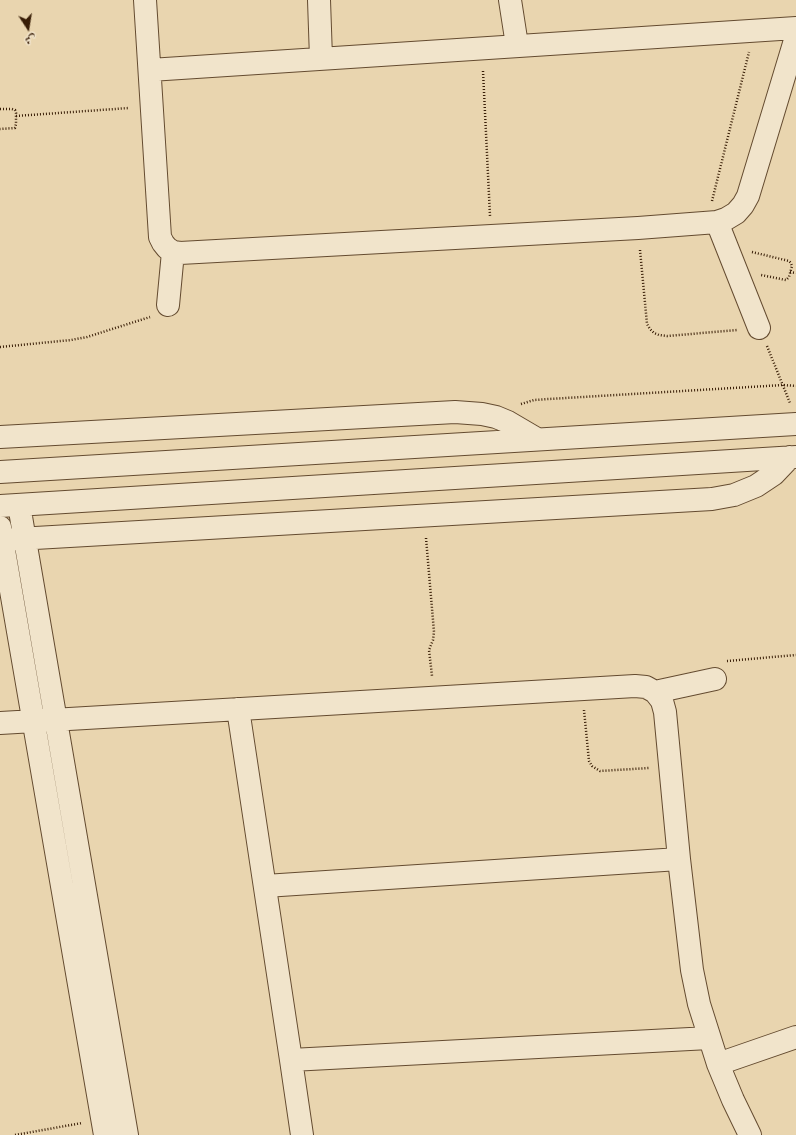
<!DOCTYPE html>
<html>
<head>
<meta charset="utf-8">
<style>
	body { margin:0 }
	#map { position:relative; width:796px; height:1135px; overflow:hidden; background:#e9d5af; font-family:"EB Garamond",Amiri,serif }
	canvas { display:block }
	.north { position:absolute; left:8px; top:8px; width:40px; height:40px; -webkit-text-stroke:3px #f1e4cb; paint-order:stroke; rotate:168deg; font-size:11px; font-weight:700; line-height:16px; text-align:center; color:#381d06 }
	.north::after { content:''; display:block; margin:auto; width:14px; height:18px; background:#381d06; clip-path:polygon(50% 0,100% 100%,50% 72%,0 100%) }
</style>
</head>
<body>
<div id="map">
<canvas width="796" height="1135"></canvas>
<div class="north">ش</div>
</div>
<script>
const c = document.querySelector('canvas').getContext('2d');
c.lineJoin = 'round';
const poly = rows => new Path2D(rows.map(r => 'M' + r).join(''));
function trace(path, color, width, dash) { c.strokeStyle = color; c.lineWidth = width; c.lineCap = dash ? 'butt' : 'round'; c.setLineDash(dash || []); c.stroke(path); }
const minor = poly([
	[145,0,160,237,163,243,167,248,173,252,180,253,638,228,717,222,726,219,736,213,743,205,748,196,796,37],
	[319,0,321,58],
	[510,0,517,45],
	[150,70,796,28],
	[717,222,759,328],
	[168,305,173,252],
	[0,437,455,412,482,414,496,417,508,422,537,439],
	[0,472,796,424],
	[19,505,127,1135],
	[0,506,796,457],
	[0,527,105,1135],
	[0,540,712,499,734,495,756,486,774,474,790,457],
	[655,692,715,679],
	[238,709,291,1060,302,1135],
	[0,723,635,686,646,687,655,692,662,701,665,712,679,859,692,970,699,1004,718,1064,733,1100,750,1135],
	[265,886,679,859],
	[291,1060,709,1038],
	[718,1064,796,1037]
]);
trace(minor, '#644b30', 24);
trace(poly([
	[483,71,490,216],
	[0,109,12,109,15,110,16,113,16,124,15,128,0,129],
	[16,116,129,108],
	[712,201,749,52],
	[640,250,647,324,650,329,654,333,659,335,667,336,737,330],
	[752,252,789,261,791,263,792,266,789,277,786,280,761,275],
	[790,272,796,273],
	[767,346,790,403],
	[0,347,71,340,87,337,150,317],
	[521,404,534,400,549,399,783,385,796,386],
	[426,538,434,632,433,640,429,650,432,676],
	[727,661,796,655],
	[584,710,589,761,592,766,600,771,649,768],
	[15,1135,82,1123]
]), '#381d06', 2.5, [1, 2]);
trace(minor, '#f1e4cb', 22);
</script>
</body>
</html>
